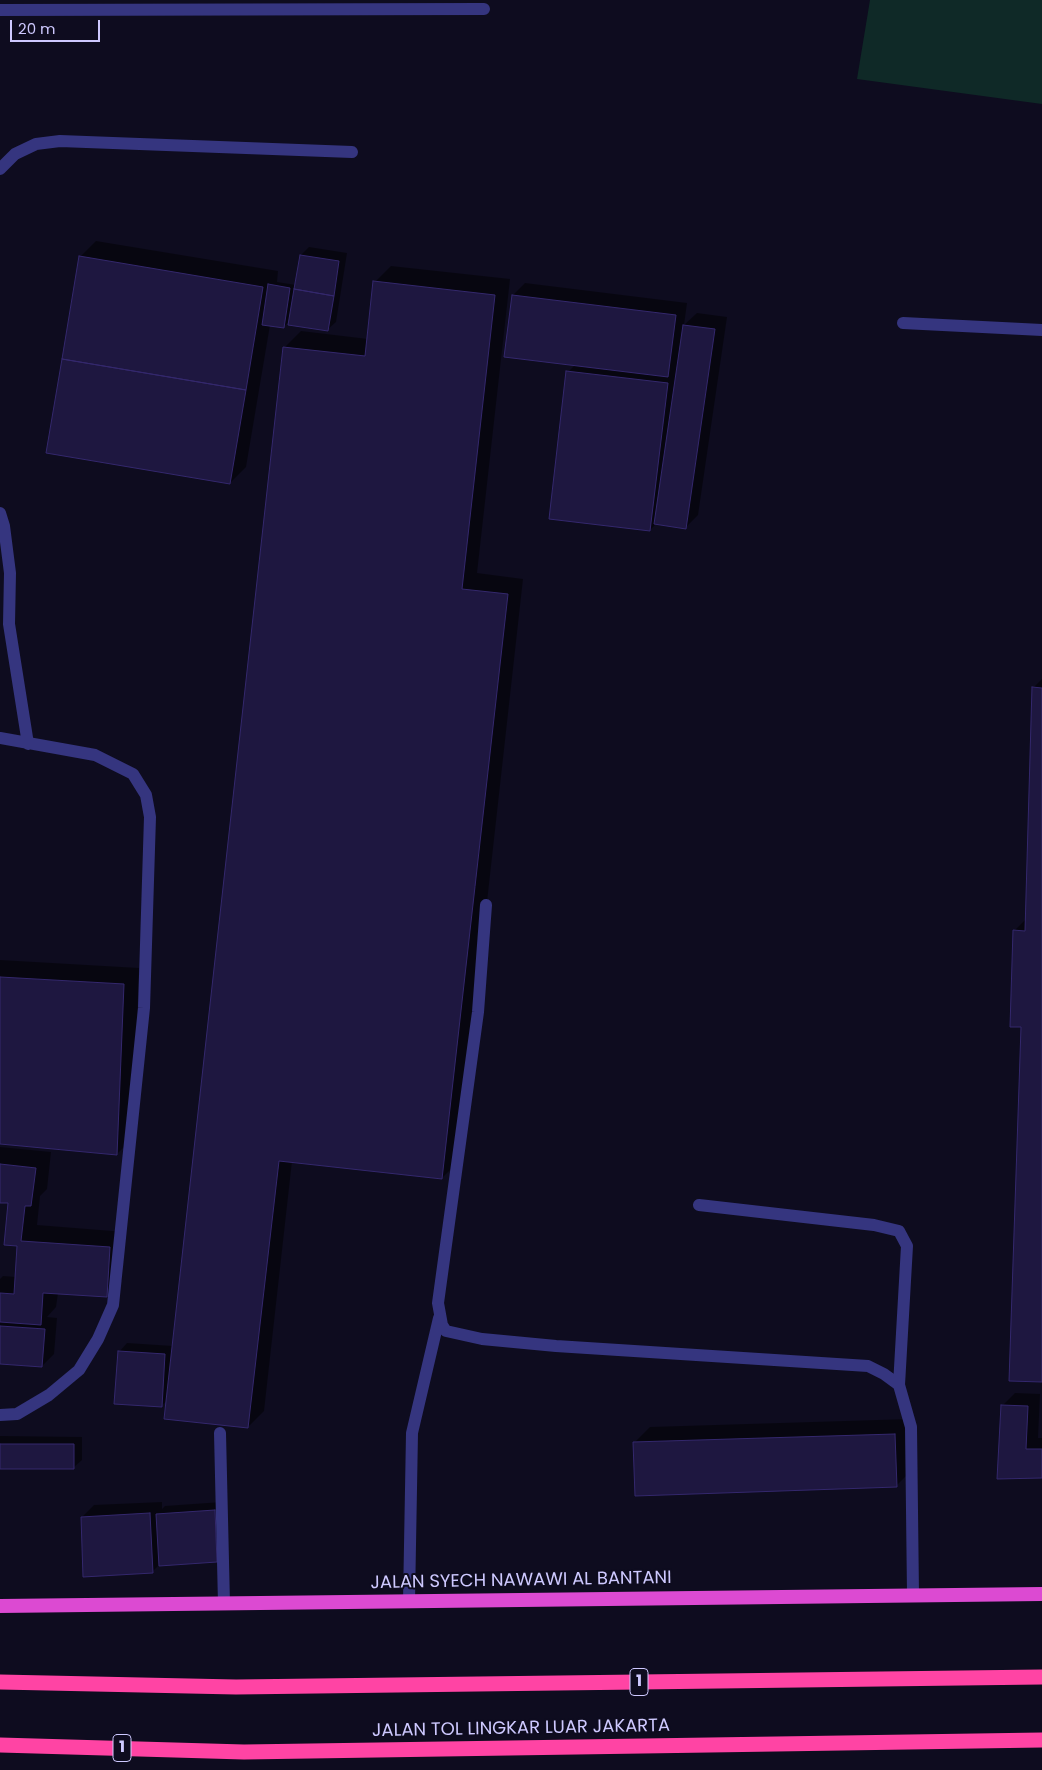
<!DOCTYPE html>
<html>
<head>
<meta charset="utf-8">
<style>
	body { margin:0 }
	#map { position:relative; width:1042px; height:1770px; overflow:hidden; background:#0e0c1f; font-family:Poppins,sans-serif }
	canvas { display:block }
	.scale { position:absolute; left:10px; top:20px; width:90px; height:22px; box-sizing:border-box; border:2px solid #cec9ff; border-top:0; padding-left:6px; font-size:15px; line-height:18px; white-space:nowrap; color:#cec9ff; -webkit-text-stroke:4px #0e0c1f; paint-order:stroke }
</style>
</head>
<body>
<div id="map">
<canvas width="1042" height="1770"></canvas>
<div class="scale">20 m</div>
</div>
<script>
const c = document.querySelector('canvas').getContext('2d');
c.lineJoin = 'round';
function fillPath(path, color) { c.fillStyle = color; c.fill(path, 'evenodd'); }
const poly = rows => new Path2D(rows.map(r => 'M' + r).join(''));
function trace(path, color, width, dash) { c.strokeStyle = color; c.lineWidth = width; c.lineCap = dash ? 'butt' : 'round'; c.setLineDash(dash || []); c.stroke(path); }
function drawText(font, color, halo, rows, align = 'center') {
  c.font = font + ' Poppins,sans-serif'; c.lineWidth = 4; c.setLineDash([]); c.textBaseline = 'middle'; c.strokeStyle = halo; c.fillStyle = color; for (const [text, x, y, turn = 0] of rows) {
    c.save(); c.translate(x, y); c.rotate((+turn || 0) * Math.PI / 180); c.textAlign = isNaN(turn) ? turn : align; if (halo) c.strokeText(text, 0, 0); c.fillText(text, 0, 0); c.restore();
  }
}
fillPath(poly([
	[870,0,1042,0,1042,104,857,79]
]), '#0f2927');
fillPath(poly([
	[96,241,278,271,277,282,296,285,301,255,309,247,347,253,336,322,327,330,290,321,284,326,270,325,246,467,230,483,80,257],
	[391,266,510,279,477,573,523,579,458,1162,442,1178,292,1161,264,1411,248,1427,167,1401,161,1406,119,1352,127,1343,173,1346,285,347,301,331,368,339,375,282],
	[525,283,687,303,684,325,697,313,727,317,698,515,686,527,657,523,650,530,568,372,575,365,513,295],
	[1042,679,1042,1381,1023,1026,1014,931,1026,919,1034,687],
	[0,960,139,968,133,1138,117,1154,0,1143],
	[0,1147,51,1152,47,1189,40,1196,37,1225,125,1232,122,1280,106,1296,58,1293,56,1307,47,1317,57,1318,54,1354,42,1366,0,1363,0,1279,3,1276,16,1277,18,1245,9,1202,0,1201],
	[1015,1393,1040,1394,1038,1438,1042,1438,1042,1477,999,1477,1003,1405],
	[910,1419,912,1470,896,1486,634,1443,650,1427],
	[0,1436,82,1437,82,1460,73,1468,0,1467],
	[162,1502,162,1509,165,1506,222,1502,225,1553,160,1564,152,1572,82,1517,94,1505]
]), '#0007');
const building = poly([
	[300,255,339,261,334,296,294,289,300,255],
	[79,256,263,287,246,390,62,359,79,256],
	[373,281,495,295,462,589,508,594,442,1179,279,1161,248,1428,164,1419,283,347,365,356,373,281],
	[268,284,290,288,284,328,262,325,268,284],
	[294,289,334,296,328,331,288,325,294,289],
	[512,295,676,315,668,377,504,357,512,295],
	[683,325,715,329,686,529,654,524,683,325],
	[62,359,246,390,230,484,46,453,62,359],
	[566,371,668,383,650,531,549,519,566,371],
	[1032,687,1042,688,1042,1382,1009,1381,1021,1027,1010,1027,1013,930,1025,931,1032,687],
	[0,977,124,984,117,1155,0,1144,0,977],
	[0,1164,36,1168,31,1206,25,1206,21,1241,110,1247,107,1297,43,1293,41,1325,0,1322,0,1293,14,1294,17,1246,4,1245,8,1203,0,1203,0,1164],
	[0,1326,45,1329,42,1367,0,1364,0,1326],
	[118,1351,165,1354,162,1407,114,1404,118,1351],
	[1001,1405,1028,1406,1026,1449,1042,1449,1042,1478,997,1479,1001,1405],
	[895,1434,897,1487,635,1496,633,1442,895,1434],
	[0,1444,74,1444,74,1469,0,1469,0,1444],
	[215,1510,217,1562,159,1566,156,1514,215,1510],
	[150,1513,153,1573,83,1577,81,1517,150,1513]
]);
fillPath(building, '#1e1740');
trace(building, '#34286d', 1);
trace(poly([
	[0,169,15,154,36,144,60,141,352,152],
	[903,323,1042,330],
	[0,513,4,526,10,573,9,624,28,744],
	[0,738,95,755,133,774,146,795,150,817,144,1008,113,1305,98,1339,79,1370,49,1395,17,1414,0,1415],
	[486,905,478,1012,438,1303,442,1325,446,1331,482,1339,556,1346,868,1366,884,1374,899,1385,911,1427,913,1594],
	[699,1205,874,1225,899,1231,907,1246,899,1385],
	[220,1433,224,1604],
	[409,1601,412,1433,439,1318]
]), '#35357f', 12);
trace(poly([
	[0,10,484,9]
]), '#35357f', 12);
trace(poly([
	[0,1606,1042,1594]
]), '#dc4ad2', 14);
trace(poly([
	[0,1682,236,1687,1042,1677],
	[0,1745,244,1752,1042,1740]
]), '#ff44a4', 15);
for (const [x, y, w] of [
	[639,1682,18],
	[122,1748,18]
]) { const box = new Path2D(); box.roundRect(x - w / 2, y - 13.5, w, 27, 4); c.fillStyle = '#0e0c1f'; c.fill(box); trace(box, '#cec9ff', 1); }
drawText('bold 16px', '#cec9ff', null, [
	["1",639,1682],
	["1",122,1748]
]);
drawText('18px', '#cec9ff', '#0e0c1f', [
	["JALAN SYECH NAWAWI AL BANTANI",521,1581,-1],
	["JALAN TOL LINGKAR LUAR JAKARTA",521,1729,-1]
]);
</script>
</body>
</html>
